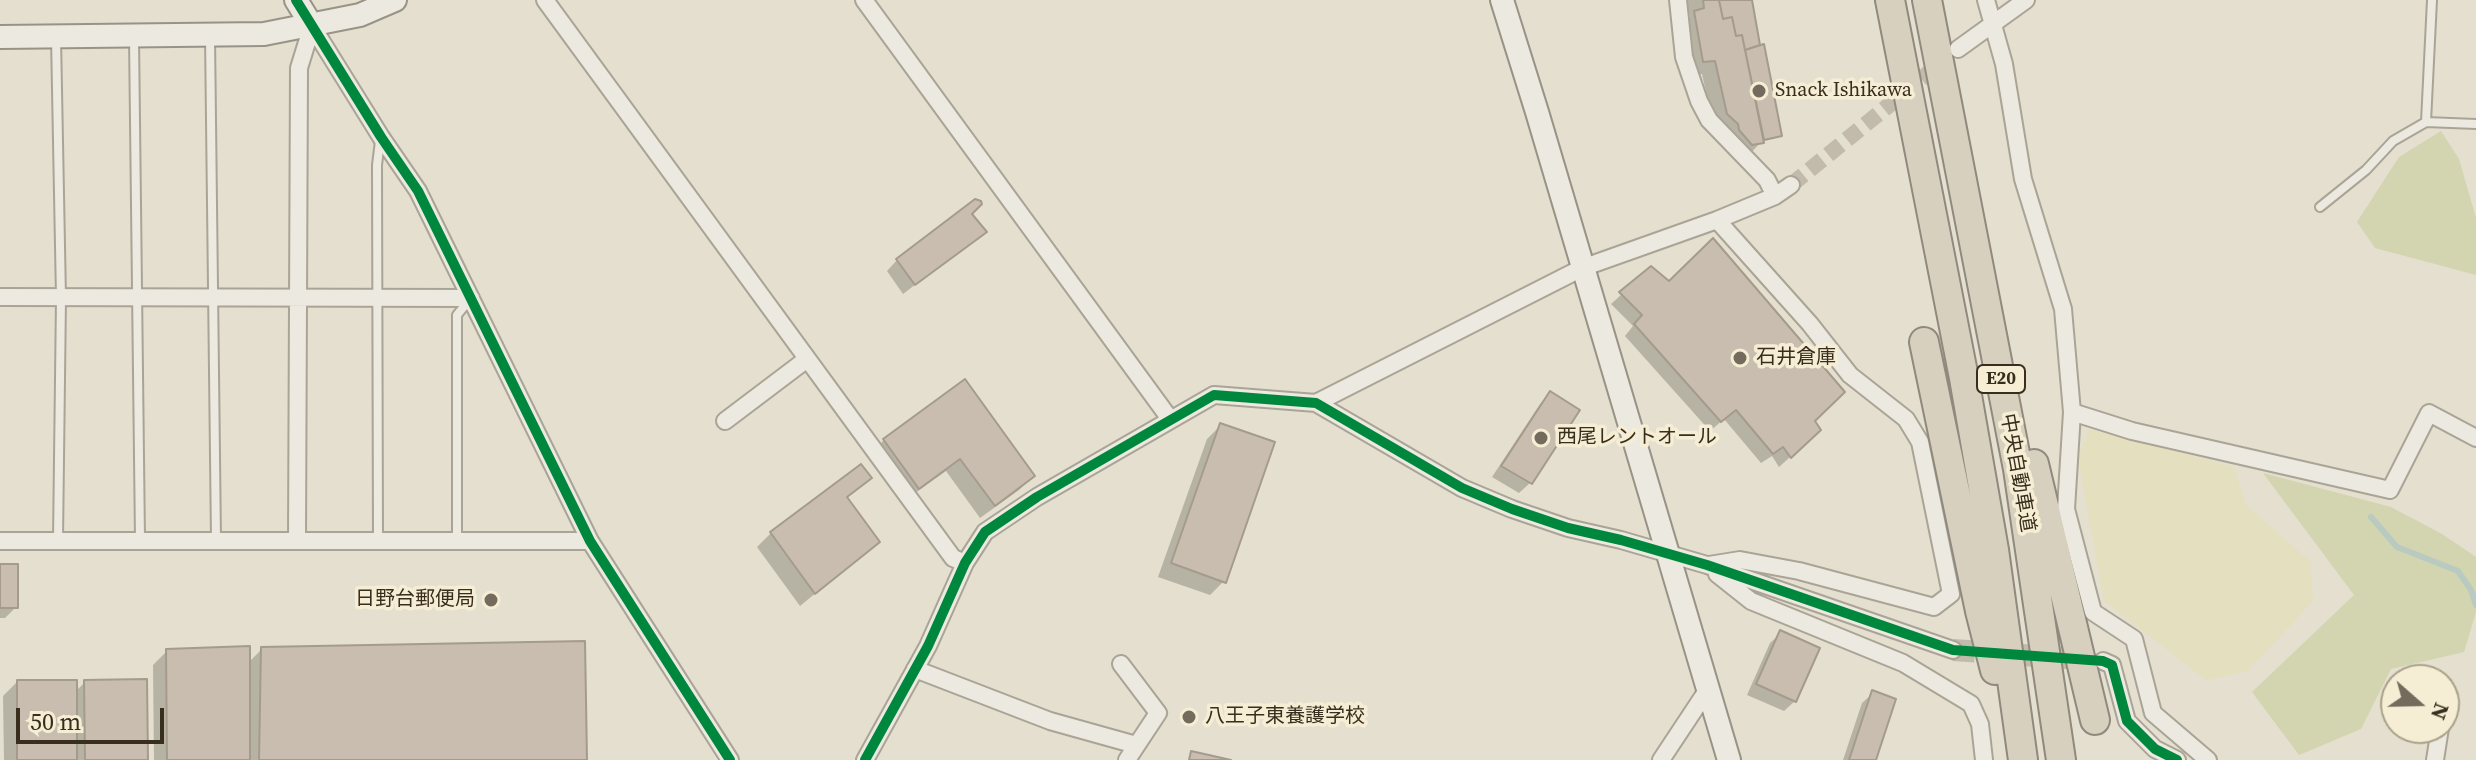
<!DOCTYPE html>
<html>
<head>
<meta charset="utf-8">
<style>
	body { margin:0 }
	#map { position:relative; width:2476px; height:760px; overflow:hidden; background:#e4dfce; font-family:"Source Serif 4",serif }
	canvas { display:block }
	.north { position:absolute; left:2380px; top:664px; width:80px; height:80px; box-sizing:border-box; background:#f6eed4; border:2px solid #aaa18b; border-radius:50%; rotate:110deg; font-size:22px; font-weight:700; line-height:32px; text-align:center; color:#392d1e }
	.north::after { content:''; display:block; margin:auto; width:28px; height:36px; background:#756b5c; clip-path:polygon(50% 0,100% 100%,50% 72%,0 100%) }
	.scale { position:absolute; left:16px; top:708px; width:148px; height:36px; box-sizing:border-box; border:4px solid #392d1e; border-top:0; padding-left:10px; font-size:24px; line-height:28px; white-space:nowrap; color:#392d1e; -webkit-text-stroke:6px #f6eed4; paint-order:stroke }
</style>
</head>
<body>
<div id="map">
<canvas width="2476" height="760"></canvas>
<div class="north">N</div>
<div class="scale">50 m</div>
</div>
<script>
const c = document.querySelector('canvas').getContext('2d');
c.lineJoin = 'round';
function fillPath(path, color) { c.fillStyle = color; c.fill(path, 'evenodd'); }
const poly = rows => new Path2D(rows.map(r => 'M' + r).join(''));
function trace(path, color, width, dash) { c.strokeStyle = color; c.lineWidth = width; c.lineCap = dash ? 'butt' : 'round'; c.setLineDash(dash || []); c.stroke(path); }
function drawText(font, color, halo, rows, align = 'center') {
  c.font = font + ' "Source Serif 4","Noto Sans JP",serif'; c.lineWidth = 7; c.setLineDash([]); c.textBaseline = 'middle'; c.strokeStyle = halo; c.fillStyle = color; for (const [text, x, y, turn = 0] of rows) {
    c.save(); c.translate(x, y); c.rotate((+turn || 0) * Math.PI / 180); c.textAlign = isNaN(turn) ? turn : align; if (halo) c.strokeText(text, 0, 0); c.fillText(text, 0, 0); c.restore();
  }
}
fillPath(poly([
	[2089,429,2234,467,2246,505,2310,561,2313,601,2248,671,2206,680,2104,601,2078,459]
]), '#e4dfbf');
fillPath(poly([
	[2441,131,2459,159,2476,218,2476,275,2375,248,2357,222,2399,157],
	[2263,473,2391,507,2442,534,2476,557,2476,612,2464,652,2391,669,2361,729,2299,755,2252,692,2354,595]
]), '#d2d5b0');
fillPath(poly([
	[1687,0,1750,0,1780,136,1762,141,1748,156,1714,128,1702,74,1689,75,1681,27,1690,18],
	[970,215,984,232,903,294,887,271,897,260],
	[1651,268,1812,421,1808,441,1779,467,1772,456,1761,463,1724,419,1710,431,1625,336,1633,326,1611,304],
	[1550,394,1530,483,1519,493,1492,477,1540,404],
	[1221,425,1224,581,1210,595,1158,577,1207,439],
	[884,440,1033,476,1019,490,980,518,946,471,904,501,870,454],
	[860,467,869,478,846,499,878,542,800,606,757,547,771,533],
	[0,566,16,607,5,618,0,618],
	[1781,633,1795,701,1784,711,1747,695,1770,643],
	[262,649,585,760,154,760,153,665,167,651,248,663],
	[17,682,75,692,85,682,146,760,4,760,3,696],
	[1873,693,1874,760,1843,760,1862,703]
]), '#0003');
trace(poly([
	[2371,517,2397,547,2458,571,2471,590,2476,605]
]), '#b9cac1', 6);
const building = poly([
	[1703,0,1719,0,1723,19,1732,17,1736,36,1742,35,1764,143,1752,145,1739,130,1738,124,1727,114,1715,61,1703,62,1694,11,1704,8,1703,0],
	[1719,0,1752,0,1760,45,1745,50,1742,35,1736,36,1732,17,1723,19,1719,0],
	[1764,44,1782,136,1764,140,1745,50,1764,44],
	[975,199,981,201,982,204,972,214,987,232,915,285,896,259,975,199],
	[1713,238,1845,392,1815,421,1821,430,1791,458,1783,447,1773,454,1736,410,1721,422,1634,324,1642,315,1619,292,1651,266,1669,281,1713,238],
	[965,379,1035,476,995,506,960,459,919,489,883,439,965,379],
	[1550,391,1580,410,1532,484,1501,466,1550,391],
	[1220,423,1275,442,1226,583,1171,563,1220,423],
	[861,464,872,478,847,497,880,542,815,594,770,532,861,464],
	[0,564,18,564,18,608,0,608,0,564],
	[1780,630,1820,648,1796,702,1756,684,1780,630],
	[585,641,587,760,259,760,261,647,585,641],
	[250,646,250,760,167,760,166,649,250,646],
	[147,679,148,760,85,760,84,680,147,679],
	[17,680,77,680,77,760,17,760,17,680],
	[1872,690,1896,699,1876,760,1849,760,1872,690],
	[1191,751,1231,760,1189,760,1191,751]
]);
fillPath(building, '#c8bdaf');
trace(building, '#a59b8d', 2);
trace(poly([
	[1791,185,1942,62]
]), '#c2bbab', 16, [16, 8]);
trace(poly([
	[1953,650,2094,660]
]), '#c2bbab', 22, [22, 11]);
const lane = poly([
	[210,36,216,539],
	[56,37,61,298,58,540],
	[134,37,140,540],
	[2426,122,2432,0],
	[2320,207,2366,170,2393,141,2426,122,2476,124],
	[378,540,377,165,380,141],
	[457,540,457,315,471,298]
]);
const street = poly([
	[545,0,953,558,965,563],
	[864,0,1170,419],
	[1678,0,1684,57,1699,101,1709,120,1767,180,1775,196],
	[1986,0,2004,64,2023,179,2063,309,2072,412,2066,509,2093,612,2134,639,2153,713,2208,760],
	[312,26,381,137,418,191,590,541,730,760],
	[1958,49,2026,0],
	[0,297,471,298],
	[1316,403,1582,268,1717,220,1775,196,1791,185],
	[2072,412,2132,431,2390,490,2429,413,2476,438],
	[725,421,807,359],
	[297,540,299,68,312,26],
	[0,541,590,541],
	[1709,565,1740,560,1799,571,1934,607,1951,594,1920,442,1906,419,1850,375,1810,324,1717,220],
	[1717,574,1751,601,1903,663,1971,704,1980,724,1984,760],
	[2103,661,2112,665,2127,721,2155,749,2177,760],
	[1121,664,1158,713,1127,760],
	[915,669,1050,721,1136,745],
	[2444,705,2444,703],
	[865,760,928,646,965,563,985,532,1037,497,1214,395,1316,403,1462,488,1512,509,1568,528,1621,540,1707,565,1953,650],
	[1661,760,1708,689],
	[2435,760,2440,728]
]);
const secondary = poly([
	[296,0,312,26],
	[1502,0,1537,112,1729,760],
	[0,37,264,34,360,15,395,0]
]);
const highway = poly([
	[1890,0,1964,378,1994,550,2023,760],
	[1927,0,2018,469,2061,760],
	[1924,342,1980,611,1995,670],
	[2034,464,2095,720]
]);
trace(lane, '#aaa496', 12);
trace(street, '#aaa496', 20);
trace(secondary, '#999387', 26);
trace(highway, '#8f897e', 32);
trace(lane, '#ece9e0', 8);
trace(street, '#ece9e0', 16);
trace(secondary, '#ece9e0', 22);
trace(highway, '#d8d0bf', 28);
trace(poly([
	[296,0,381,137,418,191,590,541,730,760],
	[865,760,928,646,965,563,985,532,1037,497,1214,395,1316,403,1462,488,1512,509,1568,528,1621,540,1707,565,1953,650,2103,661,2112,665,2127,721,2155,749,2177,760]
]), '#00873e', 10);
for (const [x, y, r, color] of [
	[1759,91,8,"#756b5c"],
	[1740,358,8,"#756b5c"],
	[1541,438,8,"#756b5c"],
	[491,600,8,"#756b5c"],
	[1189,717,8,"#756b5c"]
]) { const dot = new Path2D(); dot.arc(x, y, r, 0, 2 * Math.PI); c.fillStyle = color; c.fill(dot); trace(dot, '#f6eed4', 3); }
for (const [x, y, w] of [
	[2001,379,48]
]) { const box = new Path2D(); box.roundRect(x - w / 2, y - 14, w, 28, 6); c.fillStyle = '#f6eed4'; c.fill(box); trace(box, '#392d1e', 2); }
drawText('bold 18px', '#392d1e', null, [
	["E20",2001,379]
]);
drawText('20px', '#392d1e', '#f6eed4', [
	["Snack Ishikawa",1775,91],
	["石井倉庫",1756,358],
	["西尾レントオール",1557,438],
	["日野台郵便局",475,600,"right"],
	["八王子東養護学校",1205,717]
], 'left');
drawText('20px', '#392d1e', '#f6eed4', [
	["中央自動車道",2017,473,80]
]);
</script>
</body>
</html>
